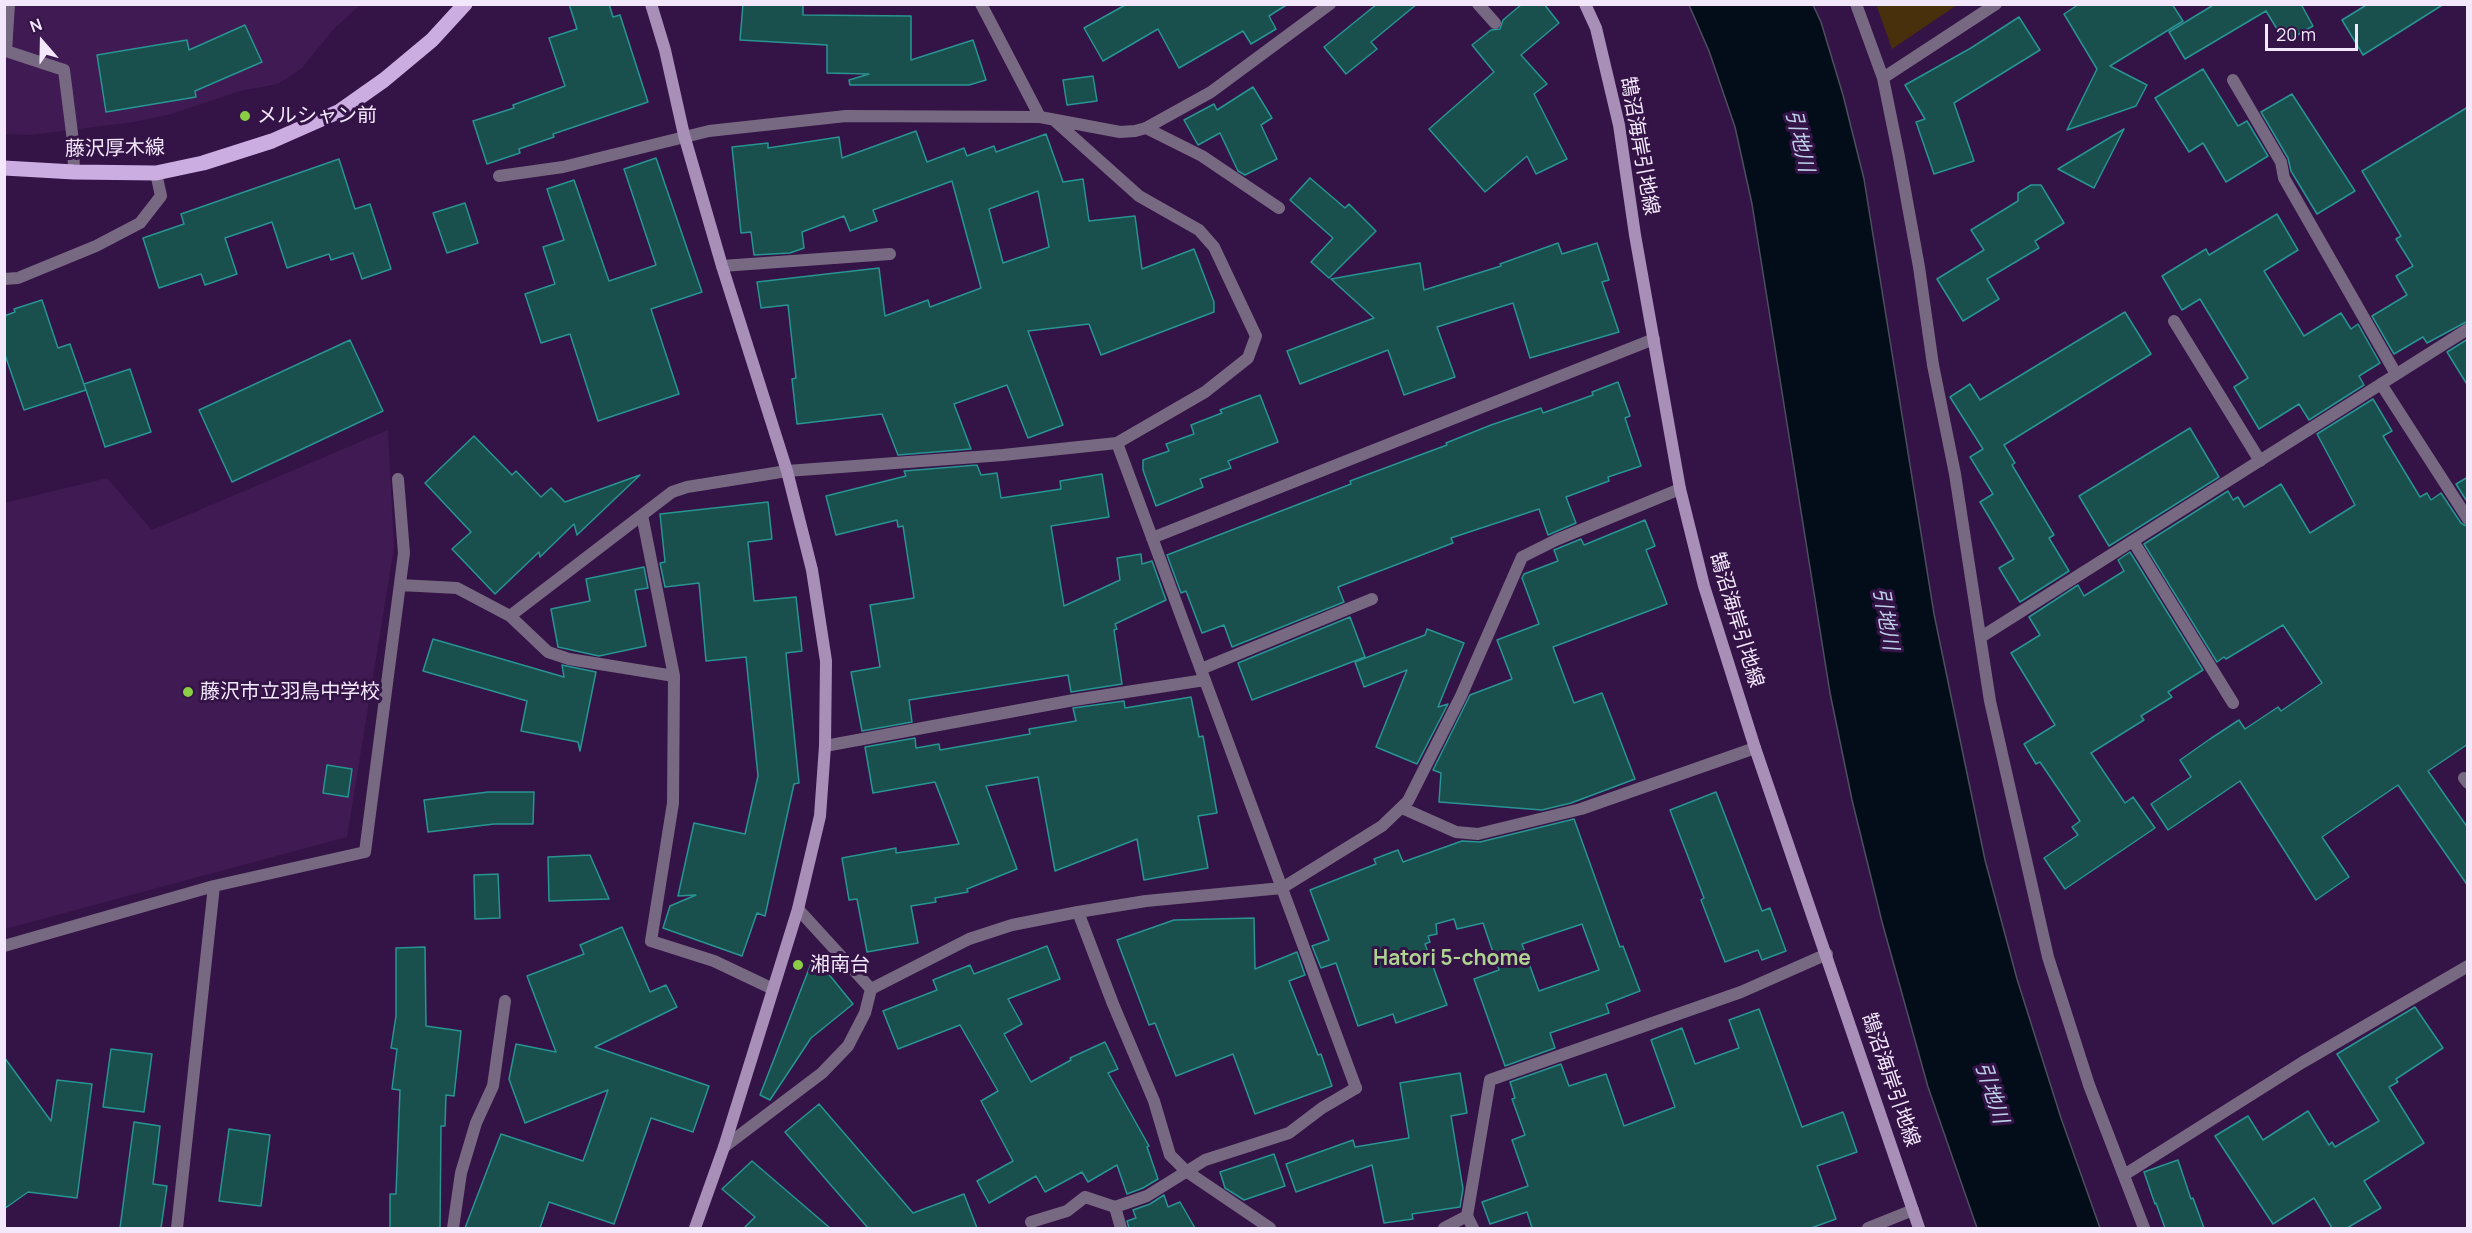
<!DOCTYPE html>
<html>
<head>
<meta charset="utf-8">
<style>
	body { margin:0 }
	#map { position:relative; width:2472px; height:1233px; overflow:hidden; background:#341346; font-family:Manrope,sans-serif }
	canvas { display:block }
	.frame { position:absolute; inset:0; border:6px solid #f3e8fb; pointer-events:none }
	.north { position:absolute; left:12px; top:12px; width:60px; height:60px; -webkit-text-stroke:4px #341346; paint-order:stroke; rotate:340deg; font-size:16px; font-weight:700; line-height:24px; text-align:center; color:#f3e8fb }
	.north::after { content:''; display:block; margin:auto; width:21px; height:27px; background:#f3e8fb; clip-path:polygon(50% 0,100% 100%,50% 72%,0 100%) }
	.scale { position:absolute; left:2265px; top:24px; width:93px; height:27px; box-sizing:border-box; border:3px solid #f3e8fb; border-top:0; padding-left:8px; font-size:18px; line-height:21px; white-space:nowrap; color:#f3e8fb; -webkit-text-stroke:4px #341346; paint-order:stroke }
</style>
</head>
<body>
<div id="map">
<canvas width="2472" height="1233"></canvas>
<div class="frame"></div>
<div class="north">N</div>
<div class="scale">20 m</div>
</div>
<script>
const c = document.querySelector('canvas').getContext('2d');
c.lineJoin = 'round';
function fillPath(path, color) { c.fillStyle = color; c.fill(path, 'evenodd'); }
const poly = rows => new Path2D(rows.map(r => 'M' + r).join(''));
function trace(path, color, width, dash) { c.strokeStyle = color; c.lineWidth = width; c.lineCap = dash ? 'butt' : 'round'; c.setLineDash(dash || []); c.stroke(path); }
function drawText(font, color, halo, rows, align = 'center') {
  c.font = font + ' Manrope,"Noto Sans JP",sans-serif'; c.lineWidth = 6; c.setLineDash([]); c.textBaseline = 'middle'; c.strokeStyle = halo; c.fillStyle = color; for (const [text, x, y, turn = 0] of rows) {
    c.save(); c.translate(x, y); c.rotate((+turn || 0) * Math.PI / 180); c.textAlign = isNaN(turn) ? turn : align; if (halo) c.strokeText(text, 0, 0); c.fillText(text, 0, 0); c.restore();
  }
}
fillPath(poly([
	[4,5,360,5,333,30,302,68,278,84,240,91,168,115,134,122,31,135,5,134],
	[388,430,394,548,347,837,5,929,4,503,107,478,152,530]
]), '#401a53');
fillPath(poly([
	[1876,4,1957,4,1957,5,1892,49]
]), '#49300c');
const water = poly([
	[1689,5,1813,5,1821,22,1843,95,1864,179,1934,614,1985,860,2017,979,2061,1118,2100,1228,1977,1228,1928,1087,1882,922,1852,800,1830,693,1752,204,1735,127,1709,51,1689,5]
]);
fillPath(water, '#030d1a');
trace(water, '#4b4f5e', 1.5);
const building = poly([
	[569,4,609,4,613,17,620,15,648,102,553,134,554,137,519,149,520,153,487,164,473,121,514,108,513,105,565,86,549,38,577,29,569,4],
	[743,4,803,4,803,15,911,16,911,60,973,40,986,80,969,85,850,85,849,80,869,74,827,73,827,45,740,40,743,4],
	[1127,4,1288,4,1269,16,1276,29,1251,44,1243,31,1179,68,1158,29,1103,61,1084,28,1127,4],
	[1377,4,1417,4,1371,42,1377,49,1346,74,1324,47,1377,4],
	[1522,4,1544,4,1559,23,1521,55,1547,84,1534,94,1567,159,1536,174,1527,156,1485,192,1429,129,1494,72,1472,45,1491,30,1500,29,1503,20,1522,4],
	[2079,4,2172,4,2183,21,2110,66,2147,85,2136,106,2067,130,2097,69,2064,14,2079,4],
	[2215,4,2301,4,2313,26,2285,42,2266,11,2185,59,2169,32,2215,4],
	[2368,4,2444,4,2363,55,2342,20,2368,4],
	[2019,17,2040,50,1954,103,1974,161,1934,174,1916,122,1925,119,1905,85,1971,48,2019,17],
	[245,25,262,62,195,91,196,97,106,112,97,55,187,40,189,50,245,25],
	[2203,69,2238,126,2247,121,2268,156,2226,182,2203,143,2189,152,2155,98,2203,69],
	[1093,76,1097,101,1067,105,1063,80,1093,76],
	[1253,87,1272,118,1261,125,1277,159,1245,175,1238,171,1220,133,1198,145,1184,120,1214,104,1217,110,1253,87],
	[2292,94,2355,191,2317,214,2291,171,2288,158,2261,112,2292,94],
	[2468,107,2468,321,2427,343,2423,337,2394,354,2372,316,2407,295,2396,276,2413,266,2396,239,2401,236,2362,171,2468,107],
	[2124,129,2094,188,2058,169,2124,129],
	[916,131,927,162,964,148,967,156,994,146,996,152,1046,134,1063,182,1083,179,1089,221,1135,216,1142,269,1194,249,1214,302,1214,312,1101,355,1089,324,1028,331,1063,425,1028,438,1007,385,954,404,971,449,898,455,882,414,797,424,792,379,796,378,788,305,761,308,757,282,879,268,885,316,928,300,930,307,981,288,952,181,873,210,877,221,850,231,844,216,802,232,804,248,790,253,754,255,751,232,741,233,732,147,768,143,768,148,839,137,842,158,916,131],
	[1038,191,1049,247,1003,263,989,209,1038,191],
	[656,158,702,292,651,309,679,394,598,421,570,334,541,343,525,294,555,284,543,247,564,240,547,189,574,180,609,281,656,265,624,169,656,158],
	[339,159,355,209,370,204,391,269,362,279,353,253,331,260,329,254,287,268,272,222,225,238,237,274,205,285,201,274,159,288,143,238,184,224,181,214,339,159],
	[1310,178,1345,208,1349,204,1376,231,1329,278,1311,262,1333,238,1290,200,1310,178],
	[2031,185,2041,185,2064,223,2035,241,2039,248,1987,279,1999,299,1963,321,1937,279,1984,250,1971,230,2018,201,2018,193,2031,185],
	[465,203,478,243,447,253,433,213,465,203],
	[2277,214,2298,250,2264,271,2304,336,2341,313,2351,329,2358,324,2380,363,2359,376,2364,385,2309,420,2299,404,2259,429,2234,387,2248,378,2200,299,2182,310,2162,276,2206,249,2209,255,2277,214],
	[1558,243,1562,254,1597,243,1609,280,1602,282,1619,332,1530,358,1513,303,1437,327,1455,377,1404,395,1388,350,1300,384,1287,351,1374,318,1331,279,1420,263,1424,290,1501,266,1500,264,1558,243],
	[42,300,58,348,70,344,86,390,24,410,4,352,4,316,15,312,14,309,42,300],
	[2125,312,2151,354,2004,445,2015,463,2012,465,2054,535,2049,538,2069,571,2020,602,1999,568,2014,559,1980,502,1993,494,1970,457,1983,449,1950,397,1970,384,1980,400,2125,312],
	[2468,339,2468,386,2447,352,2468,339],
	[350,340,383,411,232,482,199,410,350,340],
	[130,369,151,432,105,447,84,384,130,369],
	[1618,382,1630,416,1625,418,1641,466,1608,477,1609,481,1566,497,1576,523,1548,535,1539,509,1451,538,1453,543,1338,587,1344,602,1232,647,1224,625,1202,633,1186,591,1181,593,1167,555,1351,484,1350,481,1447,445,1446,443,1491,425,1541,408,1543,413,1593,395,1592,392,1618,382],
	[1260,395,1278,442,1228,461,1231,468,1200,479,1203,487,1156,506,1143,470,1143,460,1169,451,1166,444,1194,434,1191,425,1222,413,1220,410,1260,395],
	[2373,399,2392,431,2383,436,2420,497,2427,493,2431,500,2441,493,2461,523,2468,527,2468,744,2428,771,2468,828,2468,886,2398,785,2322,837,2349,877,2316,900,2240,781,2168,830,2151,804,2191,777,2180,760,2210,739,2239,720,2245,729,2278,707,2281,711,2322,683,2283,625,2226,659,2224,657,2217,662,2144,544,2228,491,2233,500,2238,497,2244,507,2281,484,2310,533,2355,505,2317,434,2373,399],
	[2190,428,2219,477,2109,546,2079,496,2190,428],
	[474,436,512,475,516,471,541,497,551,488,565,502,640,475,577,535,574,524,540,557,539,552,495,594,452,549,471,532,425,483,474,436],
	[977,465,981,475,997,473,1001,498,1061,489,1060,481,1102,474,1109,517,1051,526,1064,606,1120,580,1117,558,1141,554,1142,564,1152,561,1166,600,1115,624,1117,629,1114,630,1122,684,1071,692,1068,675,909,700,912,722,862,731,851,672,880,667,870,605,914,598,903,526,898,527,897,520,836,535,826,496,906,476,904,471,977,465],
	[2468,477,2468,503,2456,484,2468,477],
	[768,502,772,539,748,542,754,601,796,597,802,651,786,653,799,783,794,784,765,916,757,913,742,956,663,928,670,906,696,895,678,896,694,823,745,834,758,776,746,657,706,661,699,583,665,587,660,563,665,562,660,514,768,502],
	[1645,520,1655,546,1646,550,1667,604,1553,647,1574,703,1602,693,1635,779,1571,803,1542,810,1439,802,1441,773,1433,770,1470,695,1512,679,1497,640,1539,624,1522,578,1524,574,1558,561,1554,550,1559,548,1581,539,1584,545,1645,520],
	[2130,552,2203,670,2168,692,2172,697,2141,716,2144,720,2091,753,2125,803,2133,797,2155,828,2065,889,2044,858,2078,835,2072,827,2080,821,2040,762,2036,764,2024,744,2055,725,2011,653,2040,635,2029,617,2078,585,2084,596,2124,571,2118,560,2130,552],
	[644,567,648,588,635,590,646,646,599,656,558,647,551,609,590,601,586,579,644,567],
	[1350,617,1365,657,1252,700,1238,663,1350,617],
	[1427,629,1464,643,1438,707,1448,704,1417,764,1376,747,1407,670,1364,687,1355,662,1425,635,1427,629],
	[433,639,564,677,562,665,596,672,580,751,578,742,521,731,527,701,423,671,433,639],
	[1191,697,1199,737,1203,736,1217,813,1198,816,1208,868,1144,880,1137,839,1055,871,1038,777,986,786,1017,869,967,889,968,892,935,898,936,902,911,906,918,943,867,952,857,899,849,900,842,858,896,848,896,853,959,844,935,782,873,793,865,747,915,738,916,748,939,744,940,750,1030,734,1029,729,1076,721,1073,708,1124,701,1125,708,1191,697],
	[327,765,352,769,348,797,323,793,327,765],
	[488,792,534,792,533,824,494,824,428,832,424,800,488,792],
	[1716,792,1762,911,1770,908,1786,951,1762,960,1758,950,1725,962,1701,900,1704,898,1670,810,1716,792],
	[1574,819,1620,947,1623,946,1640,991,1606,1004,1609,1013,1550,1033,1555,1048,1505,1066,1474,979,1499,970,1483,923,1457,929,1454,919,1436,924,1437,934,1428,936,1430,942,1425,944,1447,1005,1396,1023,1393,1014,1358,1026,1336,963,1321,968,1312,946,1329,940,1310,890,1376,864,1374,859,1398,850,1403,862,1462,841,1480,842,1574,819],
	[1582,924,1599,970,1539,991,1522,944,1582,924],
	[590,855,609,899,549,901,548,857,590,855],
	[498,874,500,918,475,919,474,875,498,874],
	[1254,918,1255,969,1297,952,1305,975,1289,981,1318,1055,1321,1054,1332,1086,1255,1114,1233,1054,1176,1076,1155,1023,1149,1025,1117,940,1174,920,1254,918],
	[622,927,650,992,666,985,677,1007,595,1047,709,1086,693,1132,651,1118,614,1224,549,1202,540,1228,465,1228,501,1134,583,1161,608,1090,525,1123,509,1079,516,1044,556,1052,527,976,584,954,580,945,622,927],
	[1047,946,1060,979,1008,999,1022,1024,1004,1034,1031,1082,1071,1060,1070,1058,1105,1042,1118,1069,1108,1073,1149,1146,1147,1147,1158,1179,1143,1188,1127,1194,1117,1165,1088,1182,1082,1172,1045,1192,1036,1176,989,1203,977,1181,1013,1161,981,1101,998,1091,960,1025,898,1049,883,1011,937,990,933,980,970,965,974,974,1047,946],
	[425,947,426,1026,461,1031,454,1096,446,1095,445,1126,441,1126,440,1228,390,1228,390,1194,396,1194,400,1090,392,1089,397,1049,391,1048,396,1016,396,948,425,947],
	[814,956,853,1004,811,1038,770,1100,760,1095,814,956],
	[2415,1007,2443,1048,2396,1079,2398,1082,2389,1087,2424,1143,2364,1181,2381,1208,2347,1228,2332,1228,2314,1198,2273,1224,2215,1136,2248,1116,2263,1140,2308,1111,2329,1145,2332,1142,2335,1147,2379,1121,2337,1054,2415,1007],
	[1759,1009,1802,1127,1843,1112,1857,1152,1817,1166,1836,1219,1811,1228,1532,1228,1527,1212,1490,1224,1482,1202,1528,1186,1512,1140,1525,1135,1512,1099,1515,1098,1510,1082,1561,1064,1569,1086,1606,1074,1624,1126,1675,1107,1651,1040,1682,1028,1695,1064,1739,1048,1729,1020,1759,1009],
	[111,1049,152,1054,144,1112,103,1107,111,1049],
	[4,1057,51,1121,57,1080,92,1084,77,1198,28,1192,4,1209,4,1057],
	[1460,1073,1467,1113,1451,1116,1463,1189,1460,1207,1412,1214,1413,1219,1384,1223,1372,1165,1296,1192,1286,1164,1353,1140,1355,1147,1409,1138,1400,1083,1460,1073],
	[819,1104,913,1213,964,1194,977,1228,868,1228,785,1132,819,1104],
	[134,1122,160,1126,153,1184,167,1186,161,1228,120,1228,134,1122],
	[229,1129,270,1135,261,1206,219,1201,229,1129],
	[1274,1154,1285,1186,1244,1200,1225,1188,1220,1172,1274,1154],
	[2178,1160,2191,1199,2193,1198,2204,1228,2165,1228,2156,1203,2155,1204,2144,1172,2178,1160],
	[752,1161,830,1228,744,1228,755,1217,722,1189,752,1161],
	[1164,1195,1168,1207,1180,1202,1195,1228,1129,1228,1127,1221,1136,1218,1133,1210,1150,1204,1164,1195]
]);
fillPath(building, '#19504e');
trace(building, '#289592', 1.5);
trace(poly([
	[1478,4,1495,23],
	[4,51,6,51,9,4],
	[6,51,64,70,73,141,74,172],
	[2233,80,2281,162,2284,178,2396,374],
	[1146,128,1202,156,1279,208],
	[722,266,890,254],
	[2174,321,2260,461],
	[2381,384,2468,519],
	[2133,541,2233,703],
	[1201,669,1372,599],
	[2464,778,2468,783],
	[1402,808,1456,832,1478,834,1581,809,1755,748],
	[798,909,871,989],
	[1078,912,1113,1004,1154,1101,1170,1155,1186,1171,1270,1228],
	[1115,1207,1121,1228],
	[1031,1222,1067,1211,1085,1197,1115,1207,1147,1196,1205,1160,1289,1133,1322,1108,1356,1088],
	[453,1228,461,1173,476,1123,493,1086,505,1001]
]), '#786982', 12);
trace(poly([
	[981,4,1040,117],
	[1856,4,1883,78,1899,157,1919,267,1933,365,1955,474,1990,701,2048,957,2089,1085,2144,1228],
	[1883,78,1996,4],
	[499,176,563,167,709,131,846,116,1040,117,1120,132,1135,131,1146,128,1211,92,1330,4],
	[4,279,18,278,96,246,140,223,161,196,156,173],
	[1117,443,1356,1088],
	[642,515,674,676,673,803,651,941,714,961,773,989],
	[1152,538,1654,339],
	[400,585,457,588,510,616,672,492,687,487,787,471,1003,455,1117,443,1205,392,1248,358,1256,336,1214,247,1199,230,1139,196,1054,120],
	[510,616,548,652,569,659,674,676],
	[1981,637,2468,329],
	[825,746,1074,700,1205,680],
	[4,946,214,886,365,852,404,553,398,479],
	[724,1147,822,1073,848,1046,865,1013,871,989,969,939,1012,925,1078,912,1146,901,1282,888,1382,826,1408,801,1461,696,1522,557,1556,540,1680,489],
	[2124,1175,2303,1062,2468,966],
	[1467,1216,1473,1228],
	[177,1228,214,886],
	[1444,1228,1467,1216,1490,1080,1741,992,1827,954],
	[1868,1228,1913,1210]
]), '#786982', 12);
trace(poly([
	[651,4,665,50,684,135,722,266,787,471,812,570,826,661,825,746,820,816,798,909,724,1147,695,1228],
	[1585,4,1596,28,1619,125,1635,235,1680,489,1704,586,1755,748,1919,1228]
]), '#a88fb8', 12);
trace(poly([
	[4,168,74,172,156,173,203,163,272,141,340,111,384,80,432,40,465,4]
]), '#ccade1', 15);
for (const [x, y, r, color] of [
	[245,116,6,"#8bce46"],
	[188,692,6,"#8bce46"],
	[798,965,6,"#8bce46"]
]) { const dot = new Path2D(); dot.arc(x, y, r, 0, 2 * Math.PI); c.fillStyle = color; c.fill(dot); trace(dot, '#341346', 2); }
drawText('20px', '#f3e8fb', '#341346', [
	["メルシャン前",257,116],
	["藤沢市立羽鳥中学校",200,692],
	["湘南台",810,965]
], 'left');
drawText('20px', '#f3e8fb', '#341346', [
	["鵠沼海岸引地線",1639,146,80],
	["藤沢厚木線",115,149,-1],
	["鵠沼海岸引地線",1736,620,73],
	["鵠沼海岸引地線",1890,1080,71]
]);
drawText('italic 21px', '#bcd0e8', '#341346', [
	["引地川",1799,141,77],
	["引地川",1885,619,80],
	["引地川",1991,1093,72]
]);
drawText('bold 21px', '#aed490', '#341346', [
	["Hatori 5-chome",1452,959]
]);
</script>
</body>
</html>
